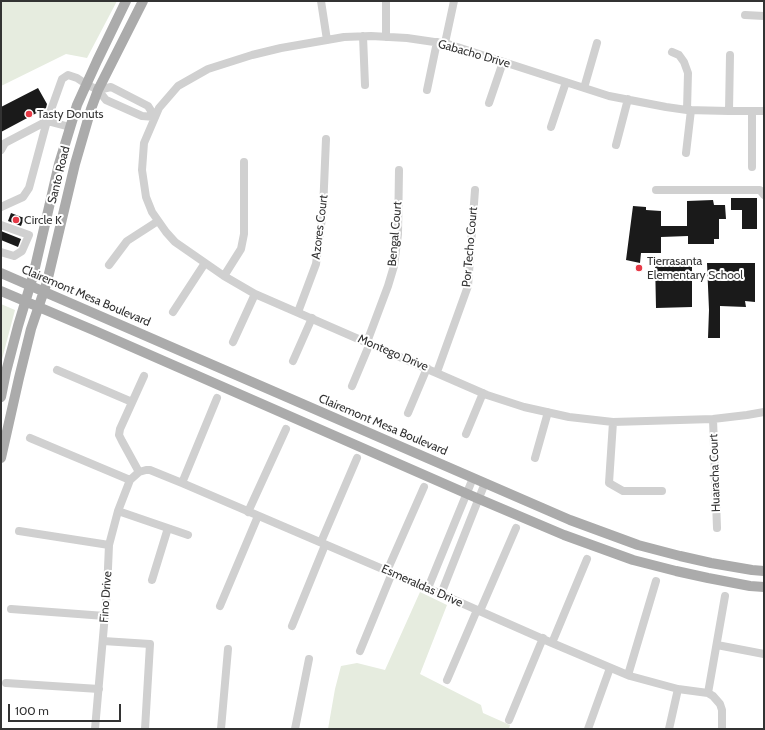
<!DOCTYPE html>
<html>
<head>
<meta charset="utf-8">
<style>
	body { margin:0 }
	#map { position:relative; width:765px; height:730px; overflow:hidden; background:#fff; font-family:Cabin,sans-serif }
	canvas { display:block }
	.frame { position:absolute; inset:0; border:2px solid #333; pointer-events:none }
	.scale { position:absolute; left:8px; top:704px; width:113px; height:18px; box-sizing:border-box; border:2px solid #333; border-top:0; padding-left:5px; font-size:12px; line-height:14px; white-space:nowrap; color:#333; -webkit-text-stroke:3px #fff; paint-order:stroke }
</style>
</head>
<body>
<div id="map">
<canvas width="765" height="730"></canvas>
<div class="frame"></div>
<div class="scale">100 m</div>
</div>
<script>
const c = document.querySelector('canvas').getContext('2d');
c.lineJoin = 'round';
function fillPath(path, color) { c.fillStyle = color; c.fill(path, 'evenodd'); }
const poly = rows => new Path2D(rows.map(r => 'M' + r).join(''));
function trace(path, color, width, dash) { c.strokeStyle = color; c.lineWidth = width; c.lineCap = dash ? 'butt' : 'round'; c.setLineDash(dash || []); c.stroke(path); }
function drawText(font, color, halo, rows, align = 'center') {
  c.font = font + ' Cabin,sans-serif'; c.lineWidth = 4; c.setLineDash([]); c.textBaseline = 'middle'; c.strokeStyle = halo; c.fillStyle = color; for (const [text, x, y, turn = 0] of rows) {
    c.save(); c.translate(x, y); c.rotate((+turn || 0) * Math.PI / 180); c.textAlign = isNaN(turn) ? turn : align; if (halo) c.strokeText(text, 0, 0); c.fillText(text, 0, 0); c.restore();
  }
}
fillPath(poly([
	[1,1,117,1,87,58,66,54,1,86],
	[1,304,15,310,1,363],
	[420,592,447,605,420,674,481,705,483,713,510,725,509,729,328,729,335,689,341,666,357,663,385,670]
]), '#e6ecdf');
fillPath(poly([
	[38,88,47,104,46,108,1,132,1,107],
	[731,198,757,198,757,229,742,229,742,210,731,210],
	[713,200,714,205,725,205,726,219,719,219,719,239,714,239,714,244,688,244,688,236,661,237,661,253,641,253,640,263,626,260,633,206,646,207,646,210,661,211,661,226,687,226,687,201],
	[11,213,24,218,21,226,8,221],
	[1,231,21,239,18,247,1,240],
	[655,260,692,260,692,307,656,308],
	[707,263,755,263,755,302,745,301,746,307,720,306,720,338,708,338,709,310]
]), '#1a1a1a');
trace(poly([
	[321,1,327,40],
	[745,15,764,16],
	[363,36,365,85],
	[386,37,386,1],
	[445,43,454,1],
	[672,52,679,55,684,62,688,73,687,110],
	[584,88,597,43],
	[98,90,111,87,148,106,155,117],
	[427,90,437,42],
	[489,103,503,62],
	[729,111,730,55],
	[752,111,752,167],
	[764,111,729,111,687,110,666,107,609,96,448,44,407,38,371,36,344,37,281,48,252,55,208,69,178,86,159,108,144,143,142,170,146,197,152,212,166,232,175,242,224,276,255,294,487,395,524,407,569,417,613,422,713,419,747,415,764,412],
	[551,127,566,82],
	[616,145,628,99],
	[1,150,5,143,47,121,70,127],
	[686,153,691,110],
	[656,190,760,190,764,195],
	[1,207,23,197,29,188,47,121,62,79,68,75,77,78,86,84,98,90,106,100,142,116,155,117],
	[1,225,29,235,22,251,14,256,1,252],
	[109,265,127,241,158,221],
	[224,276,241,249,244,234,244,162],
	[173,312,205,263],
	[298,312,316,264,323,210,326,139],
	[233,342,255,294],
	[367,342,388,286,394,266,398,234,399,170],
	[293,361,312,318],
	[57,370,132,402],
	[437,372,468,286,475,190],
	[352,386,370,343],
	[408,413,427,368],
	[713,419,717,528],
	[613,422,609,483,623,491,662,491],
	[466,434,483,393],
	[30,438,130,480],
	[535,458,548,412],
	[139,472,122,441,119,435,120,429,144,376],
	[182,483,217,398],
	[118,511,188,535],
	[248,512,286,429],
	[19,531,109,545],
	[321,542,357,458],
	[387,571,424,487],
	[152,580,168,528],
	[428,588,473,478],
	[441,594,475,508,485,483],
	[220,606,258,516],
	[11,609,105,616],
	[480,611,516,528],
	[292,626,325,545],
	[103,641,150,644,145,729],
	[552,643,587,559],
	[717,645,764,654],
	[360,651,392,573],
	[628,675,656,581],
	[447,680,477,610],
	[6,683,99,689],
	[708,693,725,596],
	[509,720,543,638],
	[95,729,107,591,109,545,118,511,130,480,139,472,146,470,150,470,182,483,441,594,552,643,630,676,678,689,708,693,713,696,720,704,722,710,722,729],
	[221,729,228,649],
	[295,729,309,659],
	[588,729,610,668],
	[669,729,678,689]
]), '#d0d0d0', 8);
trace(poly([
	[1,273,570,520,638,545,680,556,711,563,752,570,764,571],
	[1,291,93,330,479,499,564,535,633,560,676,571,708,578,750,586,764,587],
	[1,397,6,372,18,326,33,276,59,164,77,105,97,61,126,1],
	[1,458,19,378,31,329,47,282,75,164,91,109,98,90,143,1]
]), '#ababab', 10);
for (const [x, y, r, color] of [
	[29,114,4,"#e63946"],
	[16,220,4,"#e63946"],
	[639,268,4,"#e63946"]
]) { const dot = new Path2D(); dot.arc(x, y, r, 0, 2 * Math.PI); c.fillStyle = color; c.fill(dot); trace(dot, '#fff', 1.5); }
drawText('12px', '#333', '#fff', [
	["Gabacho Drive",474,54,16],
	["Santo Road",59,175,-76],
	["Azores Court",320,227,-83],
	["Bengal Court",395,234,-85],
	["Por Techo Court",470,247,-85],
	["Clairemont Mesa Boulevard",86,296,23],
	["Montego Drive",393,353,23],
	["Clairemont Mesa Boulevard",383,425,23],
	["Huaracha Court",715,473,-92],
	["Esmeraldas Drive",422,586,24],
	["Fino Drive",106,597,-86]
]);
drawText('12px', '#333', '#fff', [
	["Tasty Donuts",37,114],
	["Circle K",24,220],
	["Tierrasanta",647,261],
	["Elementary School",647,275]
], 'left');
</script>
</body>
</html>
